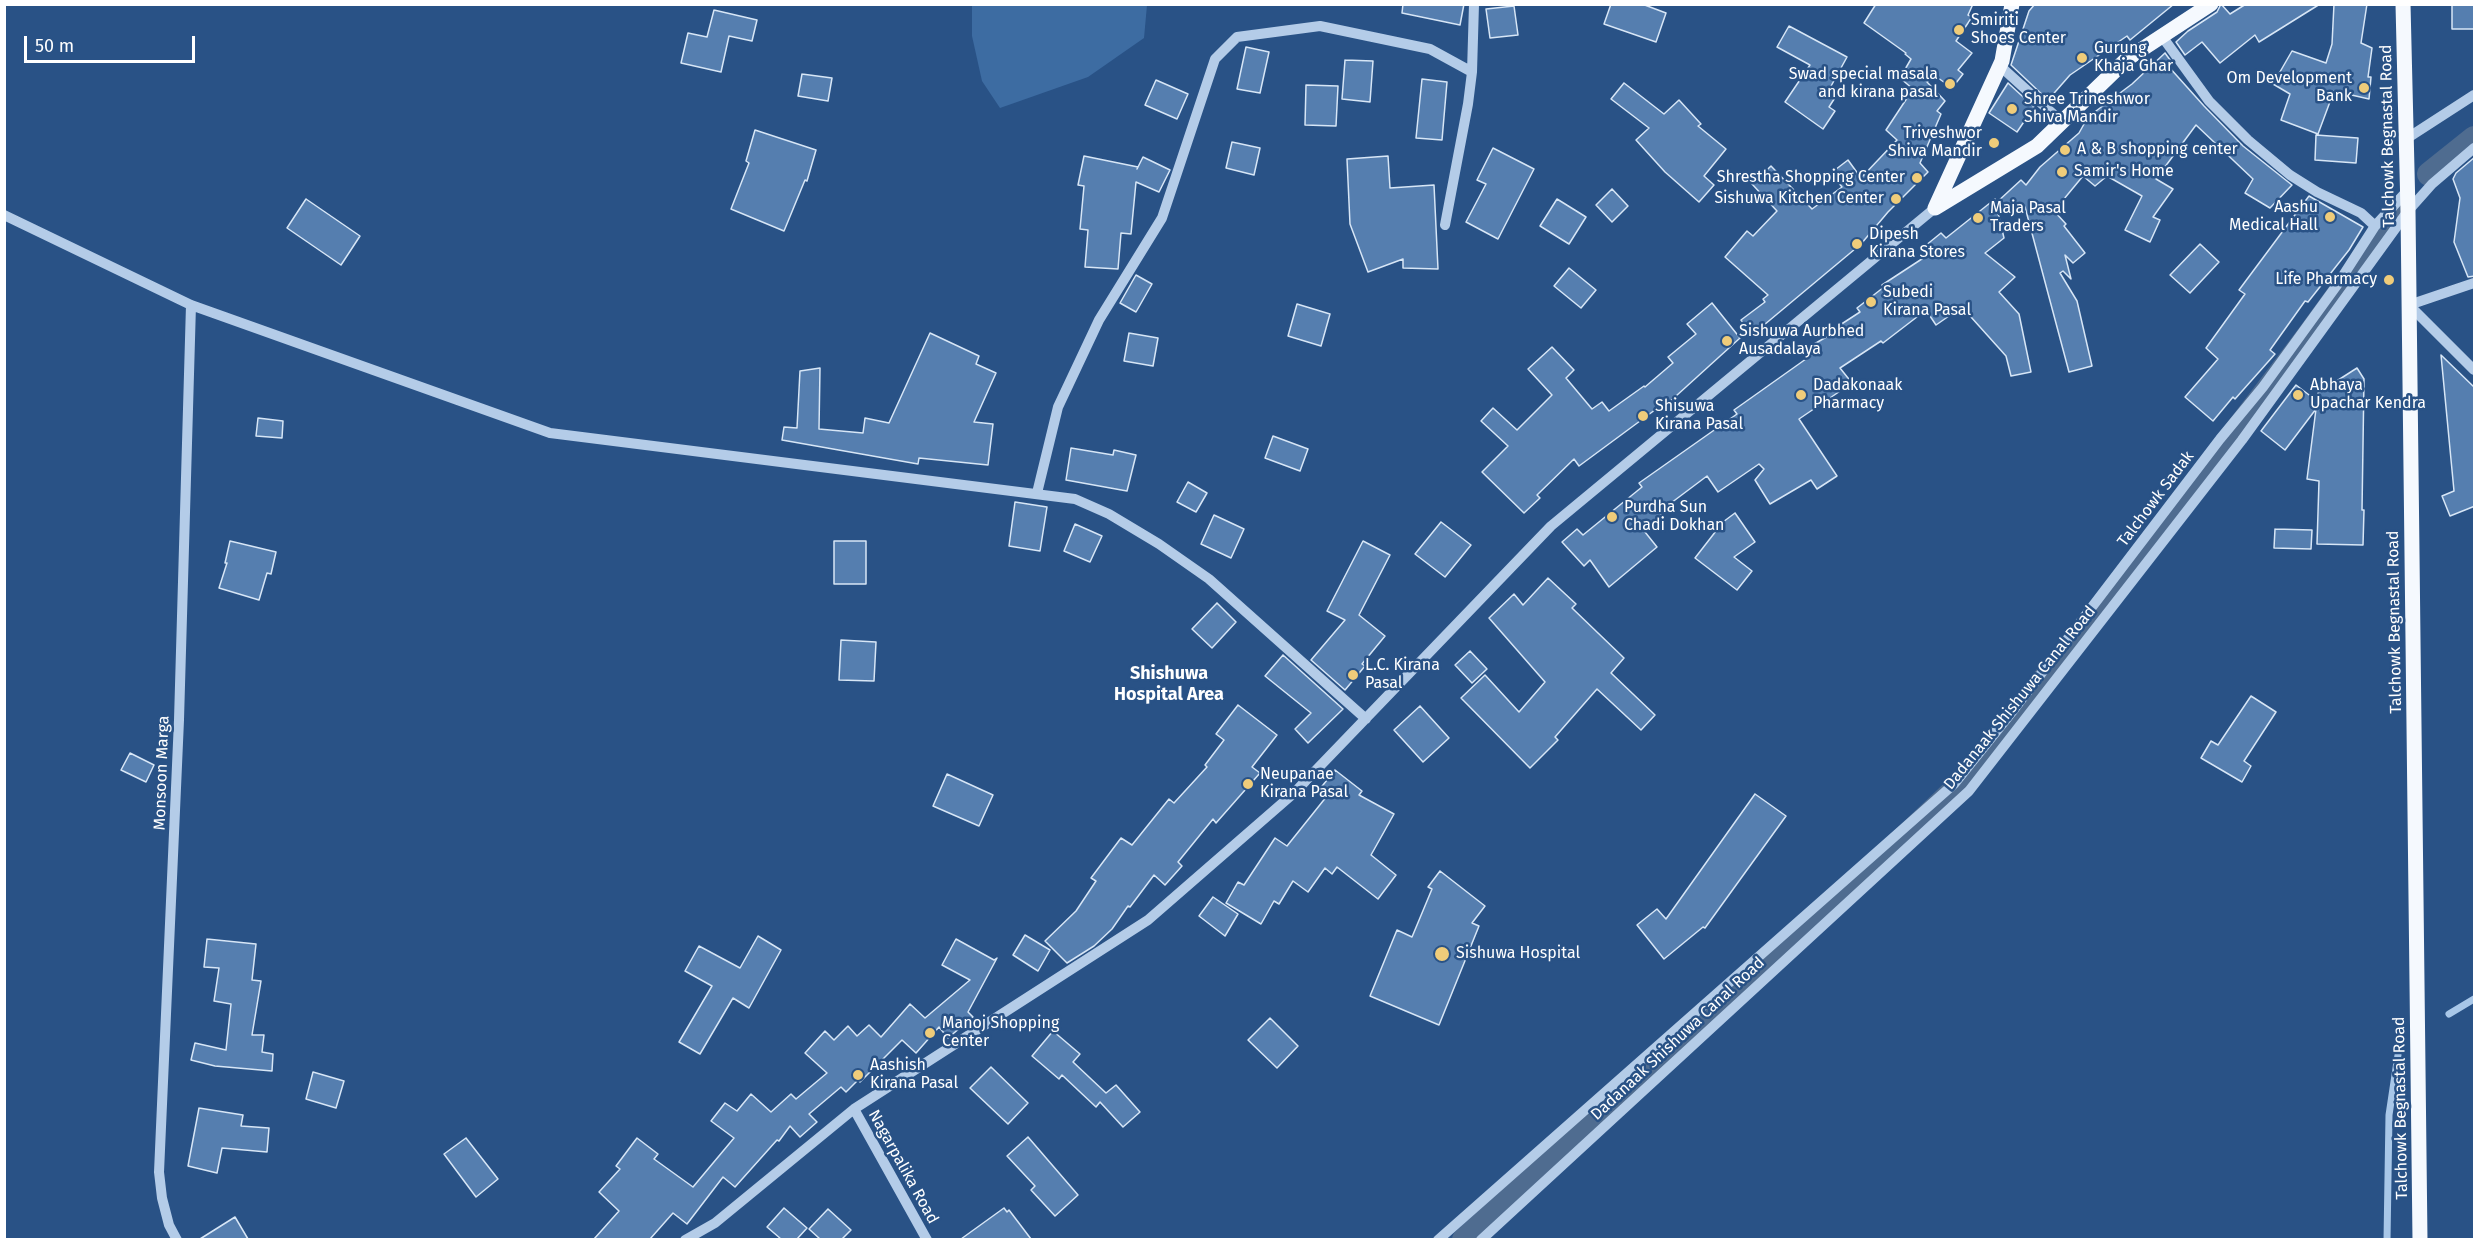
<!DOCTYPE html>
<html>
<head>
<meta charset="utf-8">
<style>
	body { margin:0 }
	#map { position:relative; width:2479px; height:1244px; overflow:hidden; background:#295286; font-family:"Fira Sans",sans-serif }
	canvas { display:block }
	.frame { position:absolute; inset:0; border:6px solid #fff; pointer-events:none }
	.scale { position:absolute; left:24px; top:36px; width:171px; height:27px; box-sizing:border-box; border:3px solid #fff; border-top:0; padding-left:8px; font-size:18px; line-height:21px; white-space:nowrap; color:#fff; -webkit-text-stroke:4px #295286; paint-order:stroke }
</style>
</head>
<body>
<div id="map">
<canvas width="2479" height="1244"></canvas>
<div class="frame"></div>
<div class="scale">50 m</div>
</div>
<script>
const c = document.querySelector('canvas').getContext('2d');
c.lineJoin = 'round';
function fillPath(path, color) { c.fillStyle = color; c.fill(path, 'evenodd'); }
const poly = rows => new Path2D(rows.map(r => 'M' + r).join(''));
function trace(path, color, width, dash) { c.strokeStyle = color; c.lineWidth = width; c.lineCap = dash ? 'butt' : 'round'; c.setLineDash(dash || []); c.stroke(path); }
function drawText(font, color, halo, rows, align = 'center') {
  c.font = font + ' "Fira Sans",sans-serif'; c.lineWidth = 5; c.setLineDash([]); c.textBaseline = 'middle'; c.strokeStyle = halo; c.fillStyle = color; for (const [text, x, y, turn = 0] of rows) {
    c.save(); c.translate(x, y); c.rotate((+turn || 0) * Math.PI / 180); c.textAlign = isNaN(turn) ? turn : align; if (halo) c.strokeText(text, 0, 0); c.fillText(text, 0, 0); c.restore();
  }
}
fillPath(poly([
	[972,5,972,4,1147,5,1144,38,1088,77,1000,108,982,81,972,36]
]), '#3d6ca2');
trace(poly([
	[2449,1014,2474,999],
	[2387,1240,2389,1115,2398,1055]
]), '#a8c7e8', 7);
trace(poly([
	[2429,174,2474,138],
	[1464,1240,1863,877,1964,781,2132,568,2308,336,2396,215]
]), '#4f6c90', 24);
const building = poly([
	[1403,4,1464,4,1460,25,1402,13,1403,4],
	[1611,4,1642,4,1666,13,1656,42,1604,24,1611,4],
	[1876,4,1973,4,1968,15,1972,17,1956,41,1972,53,1958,70,1963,74,1952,88,1934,75,1927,82,1945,101,1937,111,1941,114,1920,163,1928,172,1888,212,1861,244,1752,335,1741,320,1765,302,1763,299,1768,295,1725,257,1747,231,1753,236,1777,211,1752,184,1771,166,1812,209,1842,187,1831,173,1848,160,1861,178,1897,140,1886,130,1913,89,1900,78,1911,59,1905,54,1906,53,1864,23,1876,4],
	[2035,4,2174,4,2130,40,2127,36,2070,75,2048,100,2011,65,2029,11,2035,4],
	[2221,4,2230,14,2246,4,2320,4,2259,42,2255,35,2220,63,2202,42,2185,55,2176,42,2188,31,2217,12,2221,4],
	[2334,4,2367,4,2361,43,2372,48,2368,77,2371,77,2369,99,2334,91,2318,134,2281,120,2290,94,2273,84,2292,51,2326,63,2332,44,2334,4],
	[2452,4,2475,4,2475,29,2452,29,2452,4],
	[1514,6,1518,35,1490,38,1486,9,1514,6],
	[714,10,757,20,752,41,729,36,721,72,681,63,688,33,707,37,714,10],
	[1789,26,1847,57,1830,88,1838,93,1829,107,1835,111,1823,129,1785,102,1810,65,1777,47,1789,26],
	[1246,47,1269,52,1260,93,1237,89,1246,47],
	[2165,53,2173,64,2169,67,2204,106,2243,146,2292,185,2270,208,2245,193,2253,179,2196,125,2156,179,2173,189,2153,217,2160,220,2150,242,2125,230,2142,196,2107,176,2095,186,2083,176,2054,211,2066,224,2064,226,2085,253,2073,263,2065,255,2071,279,2063,271,2060,273,2077,301,2092,366,2069,372,2025,207,1998,213,2004,238,1985,253,2015,277,1999,292,2019,314,2031,372,2011,376,2006,356,1962,307,1936,325,1926,310,1883,343,1881,341,1840,368,1852,383,1799,419,1837,476,1817,489,1811,480,1770,504,1755,480,1764,469,1759,464,1718,492,1707,476,1659,512,1663,517,1645,532,1657,547,1609,587,1590,560,1584,566,1562,542,1577,529,1583,535,1642,487,1639,483,1737,414,1734,410,1813,354,1809,347,1842,328,1840,325,1860,312,1857,308,1884,287,1882,285,1931,253,1925,246,1941,233,1946,238,1995,199,1996,203,2021,180,2026,185,2040,167,2079,133,2088,117,2132,84,2165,53],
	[1345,60,1373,61,1370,102,1342,99,1345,60],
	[802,74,832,78,828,101,798,96,802,74],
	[1422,79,1447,82,1442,140,1416,138,1422,79],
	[1156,80,1188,94,1177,119,1145,105,1156,80],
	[1624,83,1664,114,1679,100,1701,124,1698,126,1726,149,1704,176,1714,185,1699,202,1665,172,1636,140,1649,128,1611,99,1624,83],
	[2008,83,2034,107,2017,132,1989,113,2008,83],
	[1306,85,1338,86,1336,126,1305,125,1306,85],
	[755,130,816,150,807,181,805,180,784,231,731,209,749,163,746,161,755,130],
	[2316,135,2358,138,2356,163,2315,160,2316,135],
	[1232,142,1260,148,1254,175,1226,168,1232,142],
	[1493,148,1534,169,1498,239,1466,222,1486,184,1477,180,1493,148],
	[1084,156,1138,167,1137,169,1143,157,1170,170,1159,192,1136,182,1131,234,1121,233,1118,269,1085,267,1088,230,1080,229,1084,186,1078,185,1084,156],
	[1388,156,1390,188,1434,185,1438,269,1403,268,1403,259,1368,272,1350,224,1347,159,1388,156],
	[2475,157,2475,276,2468,277,2454,242,2460,198,2453,179,2456,173,2475,157],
	[1612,189,1628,206,1612,222,1596,205,1612,189],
	[2309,196,2363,227,2349,250,2308,302,2305,301,2270,350,2275,354,2235,399,2233,397,2213,421,2185,397,2218,359,2206,348,2245,294,2239,290,2309,196],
	[306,199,360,236,341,265,287,228,306,199],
	[1557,199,1586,217,1569,244,1540,226,1557,199],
	[2200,244,2219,262,2190,293,2170,275,2200,244],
	[1569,268,1596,290,1581,308,1554,286,1569,268],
	[1136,275,1152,284,1136,312,1120,303,1136,275],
	[1712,303,1740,338,1665,406,1663,404,1579,466,1574,459,1537,495,1540,498,1524,513,1482,472,1508,446,1481,421,1493,408,1517,430,1552,395,1528,369,1552,347,1574,370,1566,378,1592,409,1602,402,1609,411,1644,386,1645,387,1673,363,1668,357,1696,334,1687,324,1712,303],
	[1297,304,1330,314,1321,346,1288,336,1297,304],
	[930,333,979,356,976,364,996,373,974,422,993,424,988,465,919,458,918,464,782,440,784,427,797,428,800,371,820,368,819,429,863,433,865,418,889,423,930,333],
	[1129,333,1158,338,1153,366,1124,361,1129,333],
	[2441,355,2475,388,2475,506,2450,516,2442,496,2454,491,2441,355],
	[2357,368,2364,379,2362,510,2364,510,2363,545,2317,544,2319,481,2307,479,2316,409,2285,450,2261,431,2296,385,2317,401,2318,393,2357,368],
	[258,418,283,421,282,438,256,436,258,418],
	[1273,436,1308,449,1300,471,1265,458,1273,436],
	[1071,448,1113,455,1114,450,1136,455,1127,491,1066,480,1071,448],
	[1188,482,1207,493,1196,512,1177,502,1188,482],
	[1015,502,1047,507,1040,551,1009,546,1015,502],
	[1735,513,1755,542,1734,557,1752,571,1737,590,1695,558,1723,522,1735,513],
	[1214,515,1244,529,1231,558,1201,544,1214,515],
	[1441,522,1471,545,1445,577,1415,554,1441,522],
	[1075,524,1102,536,1090,562,1064,551,1075,524],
	[2275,529,2312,530,2311,549,2274,548,2275,529],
	[230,541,276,552,271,574,267,573,259,600,219,588,227,563,225,563,230,541],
	[834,541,866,541,866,584,834,584,834,541],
	[1363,541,1390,555,1359,615,1385,636,1362,664,1365,666,1345,690,1311,660,1345,620,1327,611,1363,541],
	[1548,578,1576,604,1572,608,1624,658,1611,673,1655,715,1641,730,1597,689,1555,737,1558,740,1530,768,1461,698,1485,675,1519,712,1545,682,1489,618,1514,594,1523,605,1548,578],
	[1217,603,1236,622,1212,648,1192,629,1217,603],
	[841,640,876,642,874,681,839,680,841,640],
	[1470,651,1487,669,1472,683,1455,665,1470,651],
	[1283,655,1343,709,1308,743,1295,729,1311,713,1265,676,1283,655],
	[2251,696,2276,712,2244,761,2251,766,2242,782,2201,758,2211,741,2218,745,2251,696],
	[1238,705,1277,735,1252,767,1260,773,1216,823,1213,819,1178,862,1182,866,1165,885,1154,875,1130,907,1128,906,1112,929,1094,946,1067,963,1045,941,1076,911,1096,881,1091,878,1121,838,1132,845,1169,799,1174,803,1207,767,1205,765,1224,740,1216,734,1238,705],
	[1420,706,1449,738,1423,762,1394,730,1420,706],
	[130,753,154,765,146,782,121,770,130,753],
	[1335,770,1362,791,1359,795,1394,814,1371,855,1396,875,1378,899,1337,867,1332,874,1325,868,1308,892,1293,881,1279,904,1274,901,1261,924,1226,903,1238,882,1244,885,1275,838,1287,846,1327,796,1319,790,1335,770],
	[947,774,993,795,979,826,933,806,947,774],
	[1755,794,1786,816,1705,928,1703,927,1664,959,1637,925,1657,909,1666,919,1755,794],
	[1440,871,1485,906,1472,923,1479,926,1439,1025,1370,996,1397,930,1412,937,1432,889,1428,887,1440,871],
	[1213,897,1238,914,1225,936,1199,916,1213,897],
	[1025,935,1050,950,1038,971,1013,955,1025,935],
	[758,936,781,950,749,1008,733,998,700,1054,679,1042,712,986,685,971,699,946,740,968,758,936],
	[207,939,256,944,252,980,261,981,252,1035,264,1035,262,1052,273,1054,272,1071,215,1066,191,1060,195,1043,226,1050,231,1004,214,1001,219,968,204,967,207,939],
	[956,939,994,960,997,958,968,1012,973,1017,948,1038,939,1027,916,1053,902,1040,860,1082,858,1080,846,1092,841,1087,809,1114,817,1122,800,1137,790,1126,779,1141,777,1140,735,1187,723,1177,687,1224,673,1213,650,1239,594,1239,619,1211,599,1192,620,1169,616,1166,637,1138,658,1154,654,1159,693,1187,734,1138,711,1121,725,1103,737,1111,751,1094,771,1112,791,1094,796,1099,827,1073,805,1053,825,1031,834,1040,848,1026,857,1036,869,1025,881,1037,910,1004,925,1018,970,980,942,965,956,939],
	[1270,1018,1298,1046,1277,1068,1248,1040,1270,1018],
	[1053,1031,1080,1054,1073,1062,1106,1093,1116,1085,1140,1112,1123,1127,1100,1102,1096,1107,1062,1075,1059,1079,1032,1056,1053,1031],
	[991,1067,1028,1103,1008,1124,970,1088,991,1067],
	[313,1072,344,1081,336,1108,306,1099,313,1072],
	[199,1108,243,1115,241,1126,269,1128,267,1152,222,1148,217,1173,188,1166,199,1108],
	[1028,1137,1078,1195,1055,1216,1031,1190,1035,1186,1007,1156,1028,1137],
	[466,1138,498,1179,476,1197,444,1154,466,1138],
	[784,1208,807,1228,797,1239,781,1239,767,1227,784,1208],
	[1004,1208,1007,1212,1009,1210,1031,1239,961,1239,1004,1208],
	[828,1209,851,1230,842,1239,820,1239,809,1229,828,1209],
	[235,1217,248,1239,200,1239,235,1217]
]);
fillPath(building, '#557eaf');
trace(building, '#d7e6f6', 1.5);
trace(poly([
	[2161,35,2209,101,2248,140,2290,175,2317,192,2361,213,2375,226],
	[2000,66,2062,122],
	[2406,139,2474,95],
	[4,215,191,305,550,433,1075,499,1109,514,1159,544,1209,579,1366,719],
	[1445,225,1468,104,1472,72,1474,4],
	[2474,283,2409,305,2474,370],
	[1037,493,1058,407,1099,320,1162,218,1215,59,1237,37,1320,26,1430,49,1472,72],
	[854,1109,927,1240],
	[177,1240,169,1225,162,1198,159,1172,179,720,191,305],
	[685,1240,715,1223,854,1109,1148,920,1294,793,1551,526,1935,208],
	[1438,1240,1954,784,2015,708,2220,439,2263,387,2337,285,2375,226,2408,190],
	[1481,1240,1969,791,2242,440,2408,211,2432,184,2474,148]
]), '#b4cce8', 10);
trace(poly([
	[2403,4,2408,211,2420,1240],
	[1935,208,2037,146,2127,59,2211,4],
	[1935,208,2002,61,2012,4]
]), '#f5f9fe', 15);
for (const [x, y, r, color] of [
	[1959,30,6,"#efcc7a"],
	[2082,58,6,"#efcc7a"],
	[1950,84,6,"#efcc7a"],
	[2364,88,6,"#efcc7a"],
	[2012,109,6,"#efcc7a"],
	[1994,143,6,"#efcc7a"],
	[2065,150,6,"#efcc7a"],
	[2062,172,6,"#efcc7a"],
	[1917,178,6,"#efcc7a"],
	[1896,199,6,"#efcc7a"],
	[2330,217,6,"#efcc7a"],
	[1978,218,6,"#efcc7a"],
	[1857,244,6,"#efcc7a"],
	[2389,280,6,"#efcc7a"],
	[1871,302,6,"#efcc7a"],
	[1727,341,6,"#efcc7a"],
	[1801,395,6,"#efcc7a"],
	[2298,395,6,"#efcc7a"],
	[1643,416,6,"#efcc7a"],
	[1612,517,6,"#efcc7a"],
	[1353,675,6,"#efcc7a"],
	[1248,784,6,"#efcc7a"],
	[1442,954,8,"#efcc7a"],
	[930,1033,6,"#efcc7a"],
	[858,1075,6,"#efcc7a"]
]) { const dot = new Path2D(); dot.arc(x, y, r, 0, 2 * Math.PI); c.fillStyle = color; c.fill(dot); trace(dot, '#295286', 2); }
drawText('16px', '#fff', '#295286', [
	["Smiriti",1971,21],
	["Shoes Center",1971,39],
	["Gurung",2094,49],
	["Khaja Ghar",2094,67],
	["Swad special masala",1938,75,"right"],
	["and kirana pasal",1938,93,"right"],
	["Om Development",2352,79,"right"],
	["Bank",2352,97,"right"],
	["Shree Trineshwor",2024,100],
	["Shiva Mandir",2024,118],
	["Triveshwor",1982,134,"right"],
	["Shiva Mandir",1982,152,"right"],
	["A & B shopping center",2077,150],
	["Samir's Home",2074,172],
	["Shrestha Shopping Center",1905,178,"right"],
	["Sishuwa Kitchen Center",1884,199,"right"],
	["Aashu",2318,208,"right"],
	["Medical Hall",2318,226,"right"],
	["Maja Pasal",1990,209],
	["Traders",1990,227],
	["Dipesh",1869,235],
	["Kirana Stores",1869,253],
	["Life Pharmacy",2377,280,"right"],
	["Subedi",1883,293],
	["Kirana Pasal",1883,311],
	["Sishuwa Aurbhed",1739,332],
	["Ausadalaya",1739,350],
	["Dadakonaak",1813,386],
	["Pharmacy",1813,404],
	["Abhaya",2310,386],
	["Upachar Kendra",2310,404],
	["Shisuwa",1655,407],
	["Kirana Pasal",1655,425],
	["Purdha Sun",1624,508],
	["Chadi Dokhan",1624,526],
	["L.C. Kirana",1365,666],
	["Pasal",1365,684],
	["Neupanae",1260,775],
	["Kirana Pasal",1260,793],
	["Sishuwa Hospital",1456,954],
	["Manoj Shopping",942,1024],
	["Center",942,1042],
	["Aashish",870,1066],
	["Kirana Pasal",870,1084]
], 'left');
drawText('16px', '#fff', '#295286', [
	["Talchowk Begnastal Road",2388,136,-91],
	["Talchowk Sadak",2156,499,-53],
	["Talchowk Begnastal Road",2395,622,-91],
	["Dadanaak Shishuwa Canal Road",2020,698,-51],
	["Monsoon Marga",162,773,-88],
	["Dadanaak Shishuwa Canal Road",1678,1039,-43],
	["Talchowk Begnastal Road",2401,1108,-91],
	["Nagarpalika Road",903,1167,61]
]);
drawText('bold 18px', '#fff', '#295286', [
	["Shishuwa",1169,674],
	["Hospital Area",1169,695]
]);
</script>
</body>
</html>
